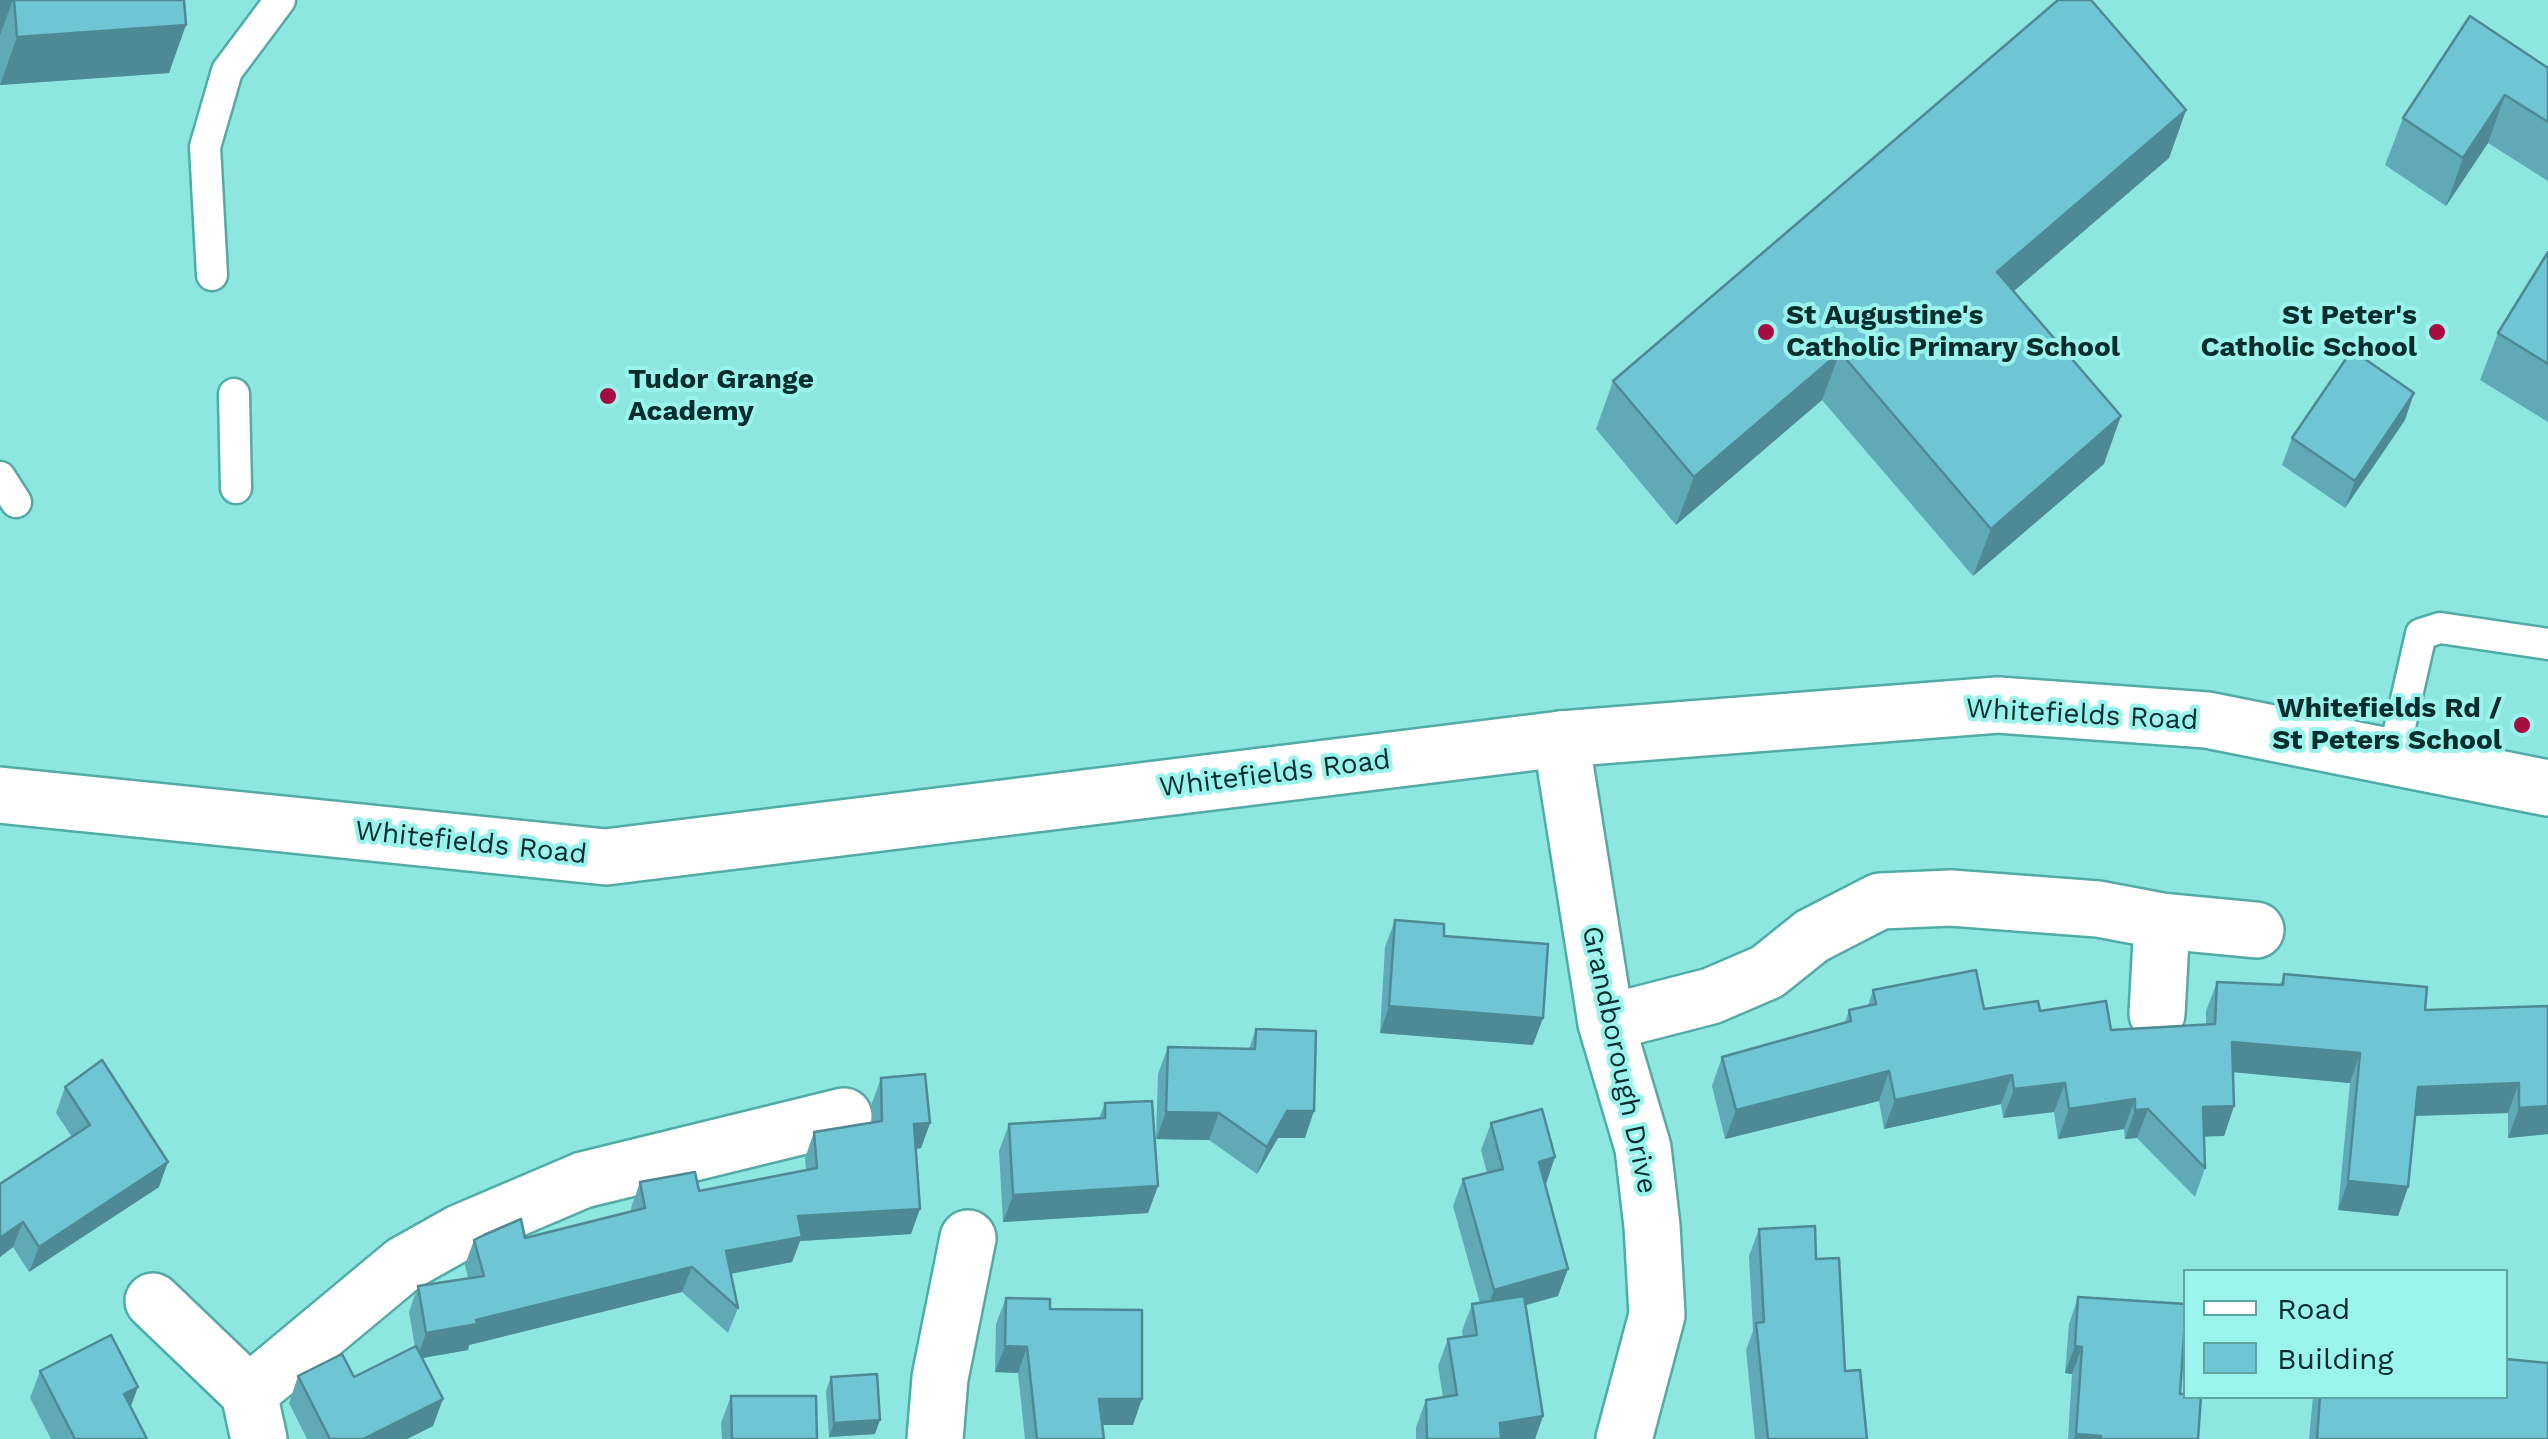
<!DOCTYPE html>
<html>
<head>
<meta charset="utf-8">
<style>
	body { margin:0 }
	#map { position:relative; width:2548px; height:1439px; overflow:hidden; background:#8de6e0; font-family:"Work Sans",sans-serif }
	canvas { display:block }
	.legend { position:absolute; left:2183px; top:1269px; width:325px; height:130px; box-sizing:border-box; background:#9af3ed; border:2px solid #5ea49f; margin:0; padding:12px 18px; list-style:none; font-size:30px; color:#052d2b }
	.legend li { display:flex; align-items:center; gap:20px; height:50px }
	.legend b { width:50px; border:2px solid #5ea49f }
</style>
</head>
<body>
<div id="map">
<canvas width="2548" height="1439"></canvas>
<ul class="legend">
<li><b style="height:12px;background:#fff"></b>Road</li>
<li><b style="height:28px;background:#70c5d5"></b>Building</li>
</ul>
</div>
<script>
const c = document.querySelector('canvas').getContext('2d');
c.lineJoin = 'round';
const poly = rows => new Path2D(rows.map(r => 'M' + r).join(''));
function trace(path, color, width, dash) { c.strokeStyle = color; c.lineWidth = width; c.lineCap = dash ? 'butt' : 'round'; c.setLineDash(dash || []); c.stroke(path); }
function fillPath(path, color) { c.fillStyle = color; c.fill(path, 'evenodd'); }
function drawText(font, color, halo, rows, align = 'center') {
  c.font = font + ' "Work Sans",sans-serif'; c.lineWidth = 8; c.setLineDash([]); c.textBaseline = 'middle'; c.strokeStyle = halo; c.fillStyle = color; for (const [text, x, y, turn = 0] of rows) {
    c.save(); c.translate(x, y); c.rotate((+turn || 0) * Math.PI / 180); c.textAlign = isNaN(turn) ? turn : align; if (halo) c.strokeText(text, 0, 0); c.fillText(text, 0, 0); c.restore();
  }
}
const lane = poly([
	[212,275,205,147,227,71,280,0],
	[234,394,236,488],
	[0,477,16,502],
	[2393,757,2421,634,2440,628,2548,644]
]);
const street = poly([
	[1561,739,1606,1023,1643,1148,1652,1226,1657,1315,1624,1439],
	[2157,1014,2162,921],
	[1606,1023,1711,996,1767,972,1812,936,1880,901,1951,898,2098,909,2162,921,2256,930],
	[153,1301,249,1393],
	[259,1439,249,1393,404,1264,461,1232,583,1180,844,1116],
	[935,1439,940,1378,968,1238]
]);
const secondary = poly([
	[0,795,606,857,1561,739,1998,705,2207,720,2548,788]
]);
trace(lane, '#52aba6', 35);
trace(street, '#52aba6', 60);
trace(secondary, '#52aba6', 60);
trace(lane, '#fff', 30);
trace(street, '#fff', 55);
trace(secondary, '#fff', 55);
fillPath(poly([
	[0,0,184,0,169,73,0,85],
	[2548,68,2548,181,2488,143,2446,206,2385,165,2403,118],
	[2186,110,2169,158,2014,291,2104,464,1973,576,1822,400,1676,525,1596,429,1613,381],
	[2548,252,2548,422,2480,380,2498,333],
	[2405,420,2345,508,2282,465,2292,438],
	[1395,920,1444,936,1533,1045,1380,1033,1385,947],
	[2284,974,2425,1010,2548,1006,2548,1134,2508,1138,2508,1113,2415,1116,2408,1187,2398,1216,2338,1210,2350,1083,2233,1072,2234,1106,2224,1136,2204,1136,2205,1168,2195,1197,2137,1138,2125,1139,2124,1129,2058,1139,2054,1112,2003,1118,2001,1104,1884,1129,1879,1101,1725,1139,1712,1086,1722,1057,1845,1023,1849,1010,1868,1006,1873,990,1984,1009,2040,1011,2111,1030,2206,1025,2206,1011,2217,982,2280,985],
	[1256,1029,1305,1138,1278,1138,1257,1174,1209,1140,1156,1139,1158,1074,1168,1047,1249,1049],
	[881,1078,930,1123,921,1148,916,1149,911,1234,800,1241,792,1262,731,1274,738,1308,728,1333,682,1292,469,1345,468,1350,422,1358,433,1426,407,1439,307,1439,289,1403,298,1376,354,1377,415,1347,409,1312,418,1286,468,1278,465,1265,474,1240,525,1238,632,1212,631,1208,640,1182,699,1191,806,1170,805,1158,814,1132,872,1123,872,1103],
	[65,1087,159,1187,29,1272,13,1247,0,1257,0,1184,72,1137,56,1113],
	[1105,1103,1158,1186,1148,1213,1003,1222,999,1151,1009,1124,1099,1118],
	[1491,1123,1546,1184,1558,1296,1525,1305,1543,1416,1535,1439,1416,1439,1416,1427,1426,1400,1443,1397,1438,1366,1448,1339,1463,1337,1462,1331,1472,1304,1480,1303,1453,1206,1463,1179,1487,1173,1481,1150],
	[1759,1229,1816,1259,1845,1371,1867,1439,1755,1439,1746,1350,1753,1331,1749,1256],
	[2078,1297,2180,1394,2198,1439,2068,1439,2072,1374,2065,1373,2069,1324],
	[1006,1298,1050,1309,1133,1425,1102,1425,1104,1439,1025,1439,1018,1373,995,1372,996,1324],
	[40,1371,131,1407,147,1439,51,1439,30,1398],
	[831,1377,875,1434,829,1437,826,1391],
	[731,1396,817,1439,722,1439,721,1423],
	[2313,1396,2506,1396,2548,1439,2309,1439]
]), '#60a9b7');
fillPath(poly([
	[0,0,13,0,0,35],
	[186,25,169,73,0,85,17,37],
	[2505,95,2488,143,2446,206,2463,158],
	[2186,110,2169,158,1980,320,1997,272],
	[1840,352,1822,400,1676,525,1694,477],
	[2414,393,2405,420,2345,508,2355,481],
	[2121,416,2104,464,1973,576,1991,529],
	[1389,1006,1543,1018,1533,1045,1380,1033],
	[2232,1042,2360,1053,2350,1083,2221,1071],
	[1889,1071,1879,1101,1725,1139,1736,1110],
	[2012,1075,2001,1104,1884,1129,1895,1100],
	[2065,1083,2054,1112,2003,1118,2014,1089],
	[2519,1083,2508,1113,2407,1116,2418,1087],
	[2135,1099,2124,1129,2058,1139,2069,1109],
	[2234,1106,2224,1136,2193,1137,2203,1107],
	[2548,1106,2548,1134,2508,1138,2519,1108],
	[2148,1109,2137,1138,2125,1139,2135,1110],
	[1287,1111,1314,1111,1305,1138,1278,1138,1257,1174,1267,1147],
	[1166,1112,1219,1113,1209,1140,1156,1139],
	[930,1123,921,1148,905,1150,914,1124],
	[1555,1157,1546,1184,1529,1189,1539,1162],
	[168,1162,159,1187,29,1272,39,1247],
	[2348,1181,2408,1187,2398,1216,2338,1210],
	[1158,1186,1148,1213,1003,1222,1013,1195],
	[920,1209,911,1234,800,1241,792,1262,717,1276,726,1251,798,1216],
	[23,1222,13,1247,0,1257,0,1238],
	[692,1267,682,1292,469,1345,468,1350,417,1359,426,1333],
	[1568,1269,1558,1296,1484,1317,1494,1290],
	[1005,1346,1027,1347,1018,1373,995,1372],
	[2075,1346,2082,1347,2072,1374,2065,1373],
	[138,1387,128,1414,124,1394],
	[443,1399,433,1426,407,1439,363,1439],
	[1099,1399,1142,1399,1133,1425,1090,1425],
	[1543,1416,1535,1439,1495,1439,1500,1423],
	[880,1420,875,1434,829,1437,834,1423],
	[2076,1434,2101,1436,2100,1439,2074,1439]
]), '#4e8a95');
const building = poly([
	[14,0,184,0,186,25,17,37,14,0],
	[2058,0,2091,0,2186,110,1997,272,2121,416,1991,529,1840,352,1694,477,1613,381,2058,0],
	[2470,16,2548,68,2548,122,2505,95,2463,158,2403,118,2470,16],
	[2548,252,2548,364,2498,333,2548,252],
	[2352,350,2414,393,2355,481,2292,438,2352,350],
	[1395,920,1444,924,1444,936,1548,944,1543,1018,1389,1006,1395,920],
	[1976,970,1984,1009,2038,1001,2040,1011,2106,1001,2111,1030,2215,1024,2217,982,2283,985,2284,974,2427,987,2425,1010,2548,1006,2548,1106,2519,1108,2519,1083,2418,1087,2408,1187,2348,1181,2360,1053,2232,1042,2234,1106,2203,1107,2205,1168,2148,1109,2135,1110,2135,1099,2069,1109,2065,1083,2014,1089,2012,1075,1895,1100,1889,1071,1736,1110,1722,1057,1851,1021,1849,1010,1876,1004,1873,990,1976,970],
	[1256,1029,1316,1031,1314,1111,1287,1111,1267,1147,1219,1113,1166,1112,1168,1047,1255,1049,1256,1029],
	[102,1060,168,1162,39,1247,23,1222,0,1238,0,1184,90,1125,65,1087,102,1060],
	[925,1074,930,1123,914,1124,920,1209,798,1216,802,1237,726,1251,738,1308,692,1267,476,1320,477,1324,426,1333,418,1286,484,1276,474,1240,484,1235,521,1219,525,1238,645,1208,640,1182,695,1172,699,1191,817,1168,814,1132,882,1121,881,1078,925,1074],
	[1152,1101,1158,1186,1013,1195,1009,1124,1105,1118,1105,1103,1152,1101],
	[1542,1109,1555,1157,1539,1162,1568,1269,1494,1290,1463,1179,1503,1169,1491,1123,1542,1109],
	[1815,1226,1816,1259,1839,1258,1845,1371,1860,1370,1867,1439,1768,1439,1756,1323,1764,1322,1759,1229,1815,1226],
	[1524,1296,1543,1416,1500,1423,1501,1439,1427,1439,1426,1400,1457,1395,1448,1339,1477,1335,1472,1304,1524,1296],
	[2078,1297,2186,1304,2180,1394,2186,1394,2186,1396,2201,1396,2198,1439,2101,1439,2101,1436,2076,1434,2082,1347,2075,1346,2078,1297],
	[1006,1298,1050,1299,1050,1309,1142,1310,1142,1399,1099,1399,1104,1439,1037,1439,1027,1347,1005,1346,1006,1298],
	[111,1335,138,1387,124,1394,147,1439,75,1439,40,1371,111,1335],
	[416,1346,443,1399,363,1439,330,1439,298,1376,342,1354,354,1377,416,1346],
	[2506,1359,2548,1363,2548,1439,2317,1439,2320,1396,2506,1396,2506,1359],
	[877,1374,880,1420,834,1423,831,1377,877,1374],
	[731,1396,816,1396,817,1439,732,1439,731,1396]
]);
fillPath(building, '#70c5d5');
trace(building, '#4e8a95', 2.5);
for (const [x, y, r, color] of [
	[1766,332,10,"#a50d41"],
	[2437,332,10,"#a50d41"],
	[608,396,10,"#a50d41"],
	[2522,725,10,"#a50d41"]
]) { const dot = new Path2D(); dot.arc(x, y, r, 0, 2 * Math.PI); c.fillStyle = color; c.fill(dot); trace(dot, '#9af3ed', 4); }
drawText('bold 28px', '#052d2b', '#9af3ed', [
	["St Augustine's",1786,316],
	["Catholic Primary School",1786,348],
	["St Peter's",2417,316,"right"],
	["Catholic School",2417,348,"right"],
	["Tudor Grange",628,380],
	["Academy",628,412],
	["Whitefields Rd /",2502,709,"right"],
	["St Peters School",2502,741,"right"]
], 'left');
drawText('28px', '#052d2b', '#9af3ed', [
	["Whitefields Road",2082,715,3],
	["Whitefields Road",1275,774,-7],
	["Whitefields Road",471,843,6],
	["Grandborough Drive",1619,1060,78]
]);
</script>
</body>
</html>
